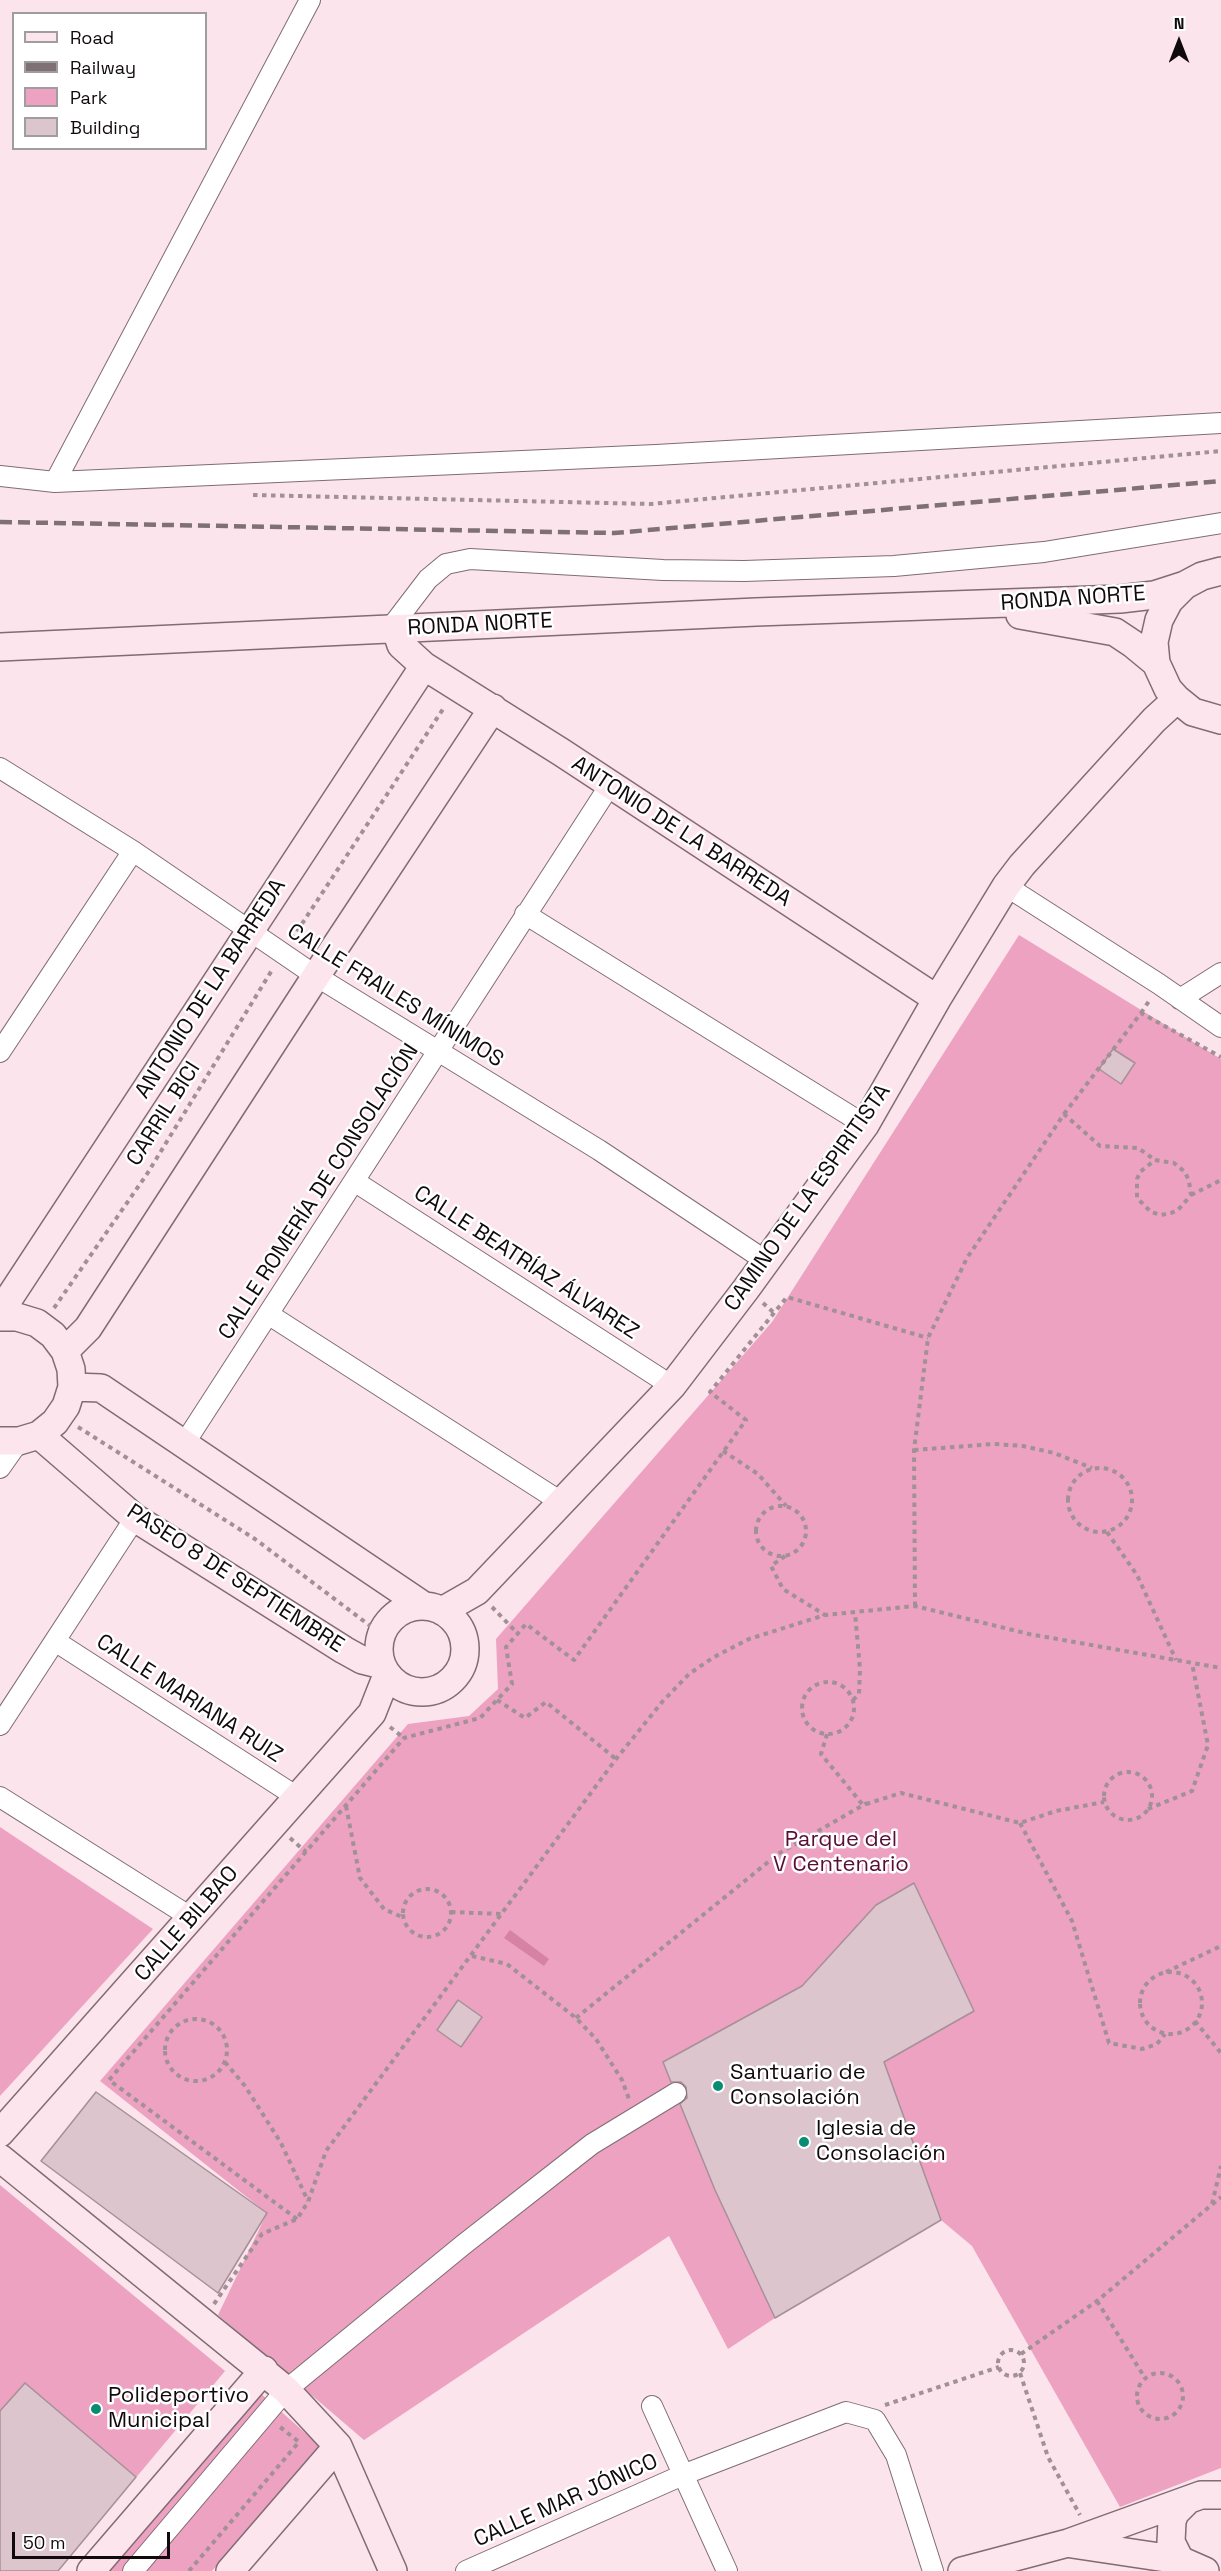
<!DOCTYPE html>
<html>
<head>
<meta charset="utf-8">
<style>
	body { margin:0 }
	#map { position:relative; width:1221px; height:2571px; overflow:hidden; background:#fbe4ec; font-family:"Space Grotesk",sans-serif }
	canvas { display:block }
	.legend { position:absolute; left:12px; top:12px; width:195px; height:138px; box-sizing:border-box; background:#fff; border:2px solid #a09d9e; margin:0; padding:8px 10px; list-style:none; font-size:18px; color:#110a0c }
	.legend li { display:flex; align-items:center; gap:12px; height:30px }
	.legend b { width:30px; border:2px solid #a09d9e }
	.north { position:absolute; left:1149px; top:12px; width:60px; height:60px; -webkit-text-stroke:4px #fff; paint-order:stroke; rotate:0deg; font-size:16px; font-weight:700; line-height:24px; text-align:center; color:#110a0c }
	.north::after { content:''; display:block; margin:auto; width:21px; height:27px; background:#110a0c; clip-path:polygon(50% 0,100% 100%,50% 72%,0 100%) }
	.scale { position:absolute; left:12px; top:2532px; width:158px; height:27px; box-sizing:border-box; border:3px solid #110a0c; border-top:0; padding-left:8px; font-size:18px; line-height:21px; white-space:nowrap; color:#110a0c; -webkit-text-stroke:4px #fff; paint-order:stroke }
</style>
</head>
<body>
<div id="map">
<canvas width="1221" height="2571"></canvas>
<ul class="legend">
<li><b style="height:8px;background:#fde5ee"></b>Road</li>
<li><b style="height:8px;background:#7e7074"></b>Railway</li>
<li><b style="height:16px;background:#eca2c0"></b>Park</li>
<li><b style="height:16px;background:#dcc5cd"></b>Building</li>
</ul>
<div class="north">N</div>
<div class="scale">50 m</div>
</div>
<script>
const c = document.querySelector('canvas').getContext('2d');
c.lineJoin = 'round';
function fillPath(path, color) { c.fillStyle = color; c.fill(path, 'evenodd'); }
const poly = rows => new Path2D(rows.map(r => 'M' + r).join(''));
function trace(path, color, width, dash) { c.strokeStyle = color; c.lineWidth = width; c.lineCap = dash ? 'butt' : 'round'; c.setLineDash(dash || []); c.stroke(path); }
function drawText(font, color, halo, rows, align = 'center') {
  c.font = font + ' "Space Grotesk",sans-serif'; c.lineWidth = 5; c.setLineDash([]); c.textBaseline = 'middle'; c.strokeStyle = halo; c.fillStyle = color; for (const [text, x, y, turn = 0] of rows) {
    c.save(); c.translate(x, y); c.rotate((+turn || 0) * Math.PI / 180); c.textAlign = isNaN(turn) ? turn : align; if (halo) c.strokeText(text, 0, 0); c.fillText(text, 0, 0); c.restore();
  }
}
fillPath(poly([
	[1019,935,1221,1059,1221,2468,1120,2507,972,2246,941,2220,775,2318,728,2349,669,2236,364,2440,218,2315,267,2213,100,2081,408,1724,469,1716,498,1689,496,1639,772,1322],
	[0,1827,153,1929,0,2096],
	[0,2185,225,2371,58,2571,0,2571],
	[259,2392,320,2446,212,2571,95,2571]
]), '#eca2c0');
fillPath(poly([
	[510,1930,549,1959,544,1966,504,1938]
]), '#d682a4');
const building = poly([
	[1113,1049,1135,1063,1121,1084,1099,1069,1113,1049],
	[914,1883,974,2011,884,2062,941,2220,775,2318,715,2190,680,2104,687,2098,686,2087,681,2082,671,2082,663,2062,802,1986,876,1905,914,1883],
	[458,2000,482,2017,461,2047,437,2030,458,2000],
	[96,2092,267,2213,218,2293,41,2161,96,2092],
	[25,2383,136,2477,58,2571,0,2571,0,2411,25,2383]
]);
fillPath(building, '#dcc5cd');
trace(building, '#a69098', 1.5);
const street = poly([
	[0,476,55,482,656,455,1221,423],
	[55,482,310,0],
	[389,630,428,579,446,564,470,559,663,570,744,571,894,566,1044,552,1221,523],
	[0,768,133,851,316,976,599,1150,766,1261],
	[1006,886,1159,984,1221,1027],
	[525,914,865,1125],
	[1180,999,1221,973],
	[0,1052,133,851],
	[354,1181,672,1386],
	[268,1314,561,1502],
	[184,1444,610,785],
	[0,1468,19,1441],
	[55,1641,297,1797],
	[0,1725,135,1518],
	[0,1797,192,1918],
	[652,2406,727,2571],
	[133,2571,286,2390,463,2245,592,2144,676,2093],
	[466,2571,685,2474,846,2412,875,2420,896,2455,933,2571]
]);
const secondary = poly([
	[1221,571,1202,576,1185,585,1169,601,1159,620,1154,642,1156,663,1168,689,1177,699,1193,712,1221,720],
	[1020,615,1115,632,1133,644,1156,663],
	[396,630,401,645,424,666,561,752,937,999],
	[0,647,756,612,1120,599,1154,595,1185,585],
	[0,1312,424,666],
	[0,1317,17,1317,37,1323,53,1335,65,1351,71,1369,72,1387,66,1406,55,1422,39,1435,19,1441,0,1441],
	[65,1351,88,1328,316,976,493,708],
	[72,1387,101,1388,424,1606],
	[39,1435,135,1518,344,1650,362,1660,382,1665],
	'379 1649a43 43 0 1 1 86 0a43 43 0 1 1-86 0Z',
	[442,1611,477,1591,672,1386,746,1289,865,1125,937,999,1006,886,1022,865,1154,720,1177,699],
	[0,2133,372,1713,387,1675],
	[0,2158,286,2390,338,2446,393,2571],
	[1188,2500,1175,2513,1172,2521,1171,2542,1180,2560,1205,2571],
	[1072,2544,1180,2560],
	[91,2571,264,2370],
	[230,2571,338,2446],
	[962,2571,1068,2543,1201,2495,1221,2495]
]);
trace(street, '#806c73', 22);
trace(secondary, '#806c73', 30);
trace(poly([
	[253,495,651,504,1221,451],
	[292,939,445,706],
	[1141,1013,1149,1001],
	[1064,1114,1141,1013,1221,1057],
	[1155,1160,1174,1163,1185,1172,1189,1181,1191,1195,1178,1210,1171,1213,1161,1215,1151,1212,1137,1198,1137,1179,1140,1172,1155,1160],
	[1191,1195,1221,1180],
	[763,1303,774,1313],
	[54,1308,147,1174,272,970],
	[78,1427,255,1539,381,1634],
	[914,1450,994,1444,1023,1446,1054,1453,1092,1468],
	[723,1451,758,1474,786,1506],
	'1068 1500a32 32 0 1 1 64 0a32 32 0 1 1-64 0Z',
	'756 1531a25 25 0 1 1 50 0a25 25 0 1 1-50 0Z',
	[1107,1532,1137,1575,1176,1660],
	[785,1556,771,1566,783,1589,825,1615],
	[915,1606,914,1450,928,1338,967,1258,1064,1114,1100,1146,1138,1148,1155,1160],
	[492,1607,518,1634],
	'802 1708a26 26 0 1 1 52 0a26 26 0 1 1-52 0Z',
	[497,1700,525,1718,546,1702,616,1759],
	[853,1700,859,1694,860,1669,855,1613],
	[390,1727,404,1738],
	[827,1734,821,1754,863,1805,901,1793,1020,1823,1056,1811,1104,1802],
	'1104 1796a24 24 0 1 1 48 0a24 24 0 1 1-48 0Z',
	[346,1806,360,1878,384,1909,402,1917],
	[1148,1809,1192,1791,1208,1745,1192,1663],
	[1020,1823,1072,1921,1109,2043,1142,2049,1157,2044,1165,2034],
	[290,1838,306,1852],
	'403 1913a24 24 0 1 1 48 0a24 24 0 1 1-48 0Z',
	[451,1912,502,1914],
	[472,1956,507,1964,576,2018,596,2039,622,2080,629,2099],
	[1166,1972,1221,1946],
	'1140 2003a31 31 0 1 1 62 0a31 31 0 1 1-62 0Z',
	[576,2018,778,1854,867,1803],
	'165 2050a31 31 0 1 1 62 0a31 31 0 1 1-62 0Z',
	[1195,2021,1221,2053],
	[225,2062,245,2086,281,2143,308,2201],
	[1212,2204,1221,2166],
	[297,2219,109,2080,404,1738,480,1718,512,1684,506,1647,526,1624,574,1660,746,1420,710,1392,787,1297,928,1338],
	[1097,2301,1145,2378],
	[214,2304,262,2234,297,2219,308,2202,326,2151,616,1759,662,1702,689,1674,714,1657,749,1639,825,1615,915,1606,1029,1634,1221,1668],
	'998 2363a13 13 0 1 1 26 0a13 13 0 1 1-26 0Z',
	[1021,2354,1097,2301,1221,2197],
	'1137 2396a23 23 0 1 1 46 0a23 23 0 1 1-46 0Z',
	[1020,2373,1048,2457,1080,2515],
	[885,2405,999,2367],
	[189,2571,299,2442,280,2427]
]), '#a19095', 4, [4.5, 4.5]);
trace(street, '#fff', 20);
trace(secondary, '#fde5ee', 27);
trace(poly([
	[0,522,614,533,1221,481]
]), '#7e7074', 4.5, [12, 6]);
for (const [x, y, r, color] of [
	[718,2086,6,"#088d74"],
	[804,2142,6,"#088d74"],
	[96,2409,6,"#088d74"]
]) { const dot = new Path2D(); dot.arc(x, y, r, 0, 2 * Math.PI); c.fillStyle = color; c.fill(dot); trace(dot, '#fff', 2); }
drawText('22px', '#110a0c', '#fff', [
	["RONDA NORTE",1073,599,-4],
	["RONDA NORTE",480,625,-3],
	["ANTONIO DE LA BARREDA",681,832,33],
	["ANTONIO DE LA BARREDA",211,989,-57],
	["CALLE FRAILES MÍNIMOS",395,996,32],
	["CARRIL BICI",164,1114,-58],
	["CALLE ROMERÍA DE CONSOLACIÓN",319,1192,-57],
	["CAMINO DE LA ESPIRITISTA",808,1198,-55],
	["CALLE BEATRÍAZ ÁLVAREZ",526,1263,33],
	["PASEO 8 DE SEPTIEMBRE",235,1579,33],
	["CALLE MARIANA RUIZ",189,1699,33],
	["CALLE BILBAO",187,1924,-49],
	["CALLE MAR JÓNICO",566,2501,-24]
]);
drawText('22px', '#590e36', '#fff', [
	["Parque del",841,1840],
	["V Centenario",841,1865]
]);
drawText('22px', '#110a0c', '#fff', [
	["Santuario de",730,2073],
	["Consolación",730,2098],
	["Iglesia de",816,2129],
	["Consolación",816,2154],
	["Polideportivo",108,2396],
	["Municipal",108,2421]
], 'left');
</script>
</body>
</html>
